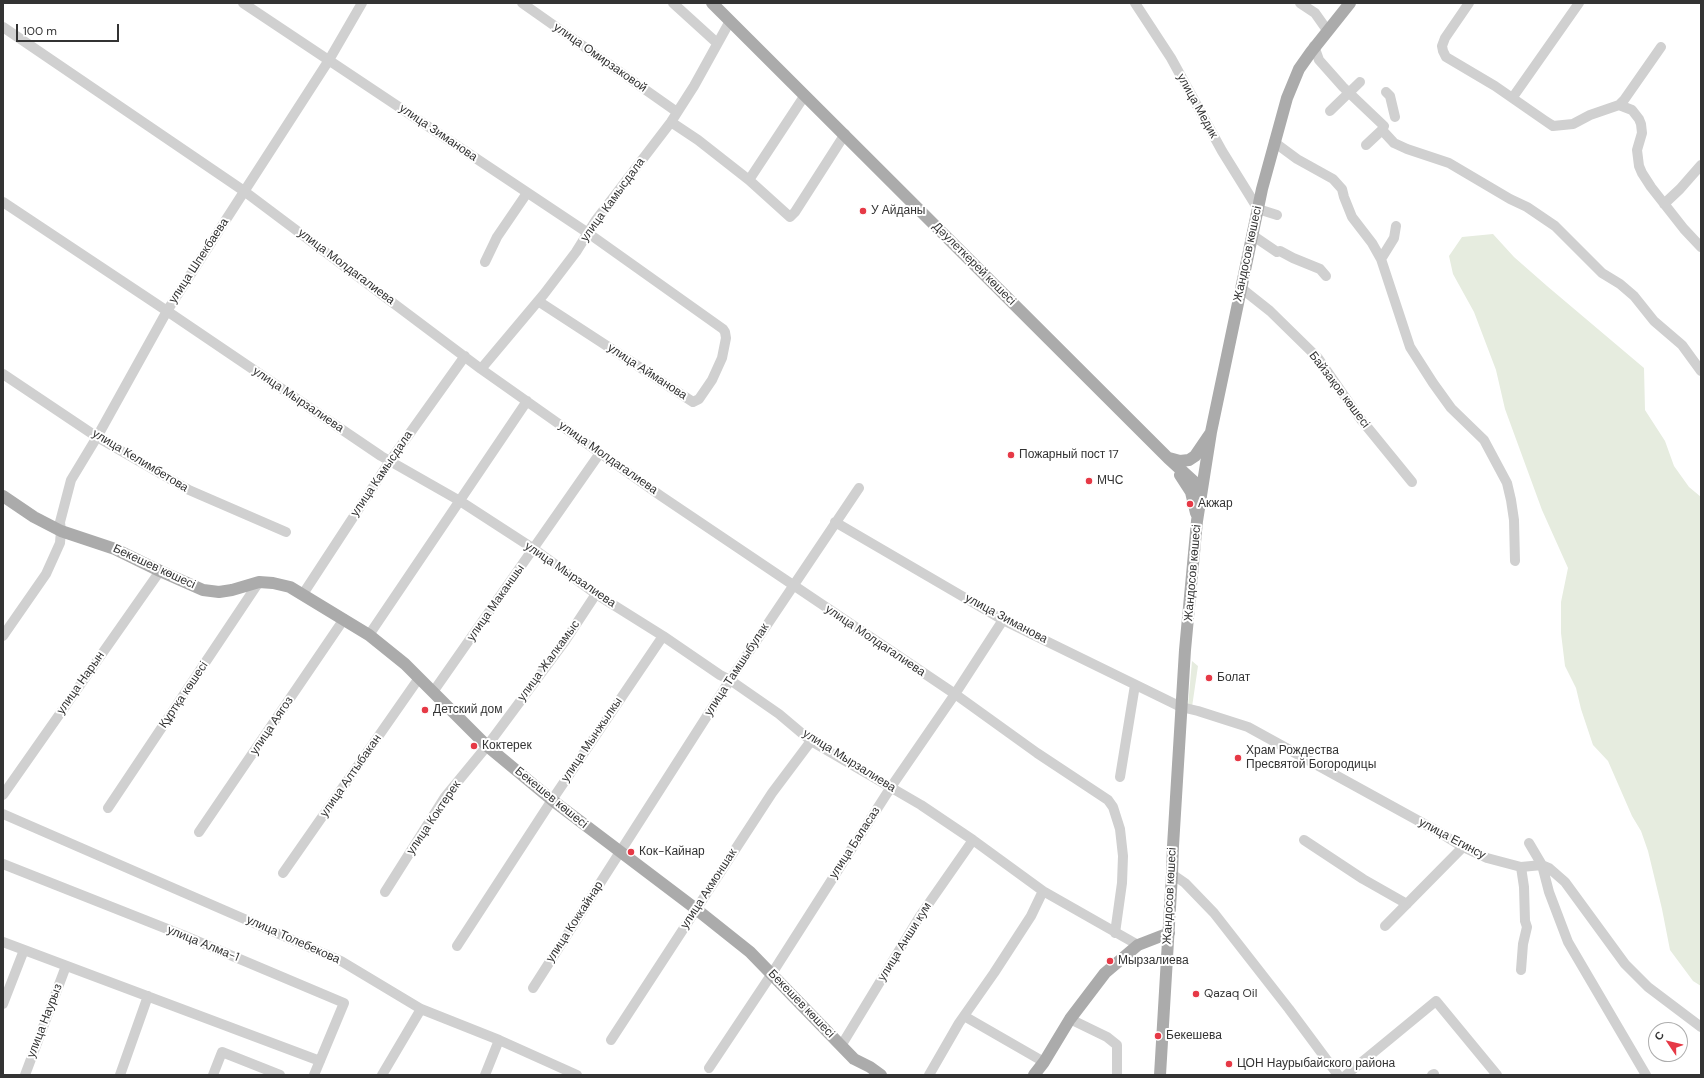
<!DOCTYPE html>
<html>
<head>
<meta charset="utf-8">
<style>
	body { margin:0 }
	#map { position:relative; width:1704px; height:1078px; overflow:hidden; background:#fff; font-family:"DM Sans",sans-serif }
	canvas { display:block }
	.frame { position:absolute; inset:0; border:4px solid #333; pointer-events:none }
	.north { position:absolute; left:1648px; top:1022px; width:40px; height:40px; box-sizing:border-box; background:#fff; border:1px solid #adadad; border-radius:50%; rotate:305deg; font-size:11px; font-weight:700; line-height:16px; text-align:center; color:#333 }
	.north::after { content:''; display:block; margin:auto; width:14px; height:18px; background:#e63946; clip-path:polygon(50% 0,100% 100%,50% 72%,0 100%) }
	.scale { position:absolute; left:16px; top:24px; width:103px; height:18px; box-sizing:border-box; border:2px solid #333; border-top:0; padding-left:5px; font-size:12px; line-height:14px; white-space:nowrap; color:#333; -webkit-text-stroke:3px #fff; paint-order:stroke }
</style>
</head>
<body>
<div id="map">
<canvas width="1704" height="1078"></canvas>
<div class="frame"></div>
<div class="north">С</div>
<div class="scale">100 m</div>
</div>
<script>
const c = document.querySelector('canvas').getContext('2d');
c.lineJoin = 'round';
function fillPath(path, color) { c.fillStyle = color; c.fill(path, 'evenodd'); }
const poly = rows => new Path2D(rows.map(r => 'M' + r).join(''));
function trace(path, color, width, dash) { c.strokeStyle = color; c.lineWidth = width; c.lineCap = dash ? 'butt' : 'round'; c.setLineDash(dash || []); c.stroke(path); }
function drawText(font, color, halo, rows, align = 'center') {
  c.font = font + ' "DM Sans",sans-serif'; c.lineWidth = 4; c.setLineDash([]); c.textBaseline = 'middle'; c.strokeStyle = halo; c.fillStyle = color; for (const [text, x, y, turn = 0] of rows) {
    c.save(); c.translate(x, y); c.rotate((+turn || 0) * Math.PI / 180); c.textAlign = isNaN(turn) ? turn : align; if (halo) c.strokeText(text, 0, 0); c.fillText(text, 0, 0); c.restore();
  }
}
fillPath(poly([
	[1493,234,1514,257,1547,286,1644,368,1645,410,1665,441,1674,466,1689,487,1701,497,1701,986,1693,981,1670,950,1662,909,1648,851,1641,831,1632,816,1608,761,1593,745,1581,709,1576,688,1565,666,1561,633,1561,602,1568,568,1542,510,1505,409,1496,370,1474,312,1453,274,1449,256,1462,237],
	[1192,661,1198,666,1192,707,1188,706]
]), '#e6ecdf');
trace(poly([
	[243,3,588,233,723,329,725,332,726,338,722,358,712,380,699,399,693,402,538,301],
	[522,3,677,112],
	[673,3,717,43],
	[1135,3,1171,58,1222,151,1258,209,1277,215],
	[1300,3,1315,13,1327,30],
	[1469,3,1445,38,1442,46,1443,51,1446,57,1495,86,1544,120,1553,126,1573,124,1590,115,1619,105,1632,110,1639,119,1641,124,1642,133,1637,150,1639,166,1642,173,1651,187,1684,229,1701,247],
	[3,27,244,191,481,369,661,496,955,694,1037,753,1108,800,1113,807,1120,829,1123,856,1122,883,1115,933],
	[1314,46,1319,60,1343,87,1384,126,1382,130,1394,143,1407,149,1449,163,1510,199,1527,207,1555,226,1602,273,1620,284,1634,296,1654,321,1682,345,1701,371],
	[1386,92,1390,96,1395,117],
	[1513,97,1579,3],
	[1619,105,1624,100,1661,47],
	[1330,111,1360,82],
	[671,122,698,140,749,180,790,217,795,212,845,134],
	[1274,142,1297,159,1333,179,1342,189,1344,197,1352,217,1372,243,1381,259,1410,347,1433,383,1451,408,1484,440,1507,483,1511,500,1514,520,1515,561],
	[1366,145,1382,130],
	[749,180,805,95],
	[3,202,167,311,381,456,460,501,534,549,596,594,663,636,720,675,730,680,779,714,811,741,921,805,973,840,1043,891,1138,945],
	[1664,204,1680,189,1701,165],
	[1252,235,1277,252,1280,251,1293,258,1320,269,1326,276],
	[1381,259,1394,238,1396,226],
	[485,262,497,237,527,193],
	[1241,288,1270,311,1318,358,1359,417,1412,482],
	[481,369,544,294,576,252,596,220,671,122,694,86,730,21],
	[3,374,97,437,189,490,286,532],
	[835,522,1003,620,1181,707,1198,711,1248,727,1437,831,1463,847,1487,858,1521,867,1542,865,1549,868,1565,882,1625,964,1648,987,1701,1027],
	[303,594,390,461,465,356],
	[369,635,527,401],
	[3,636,46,574,60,543,61,531,60,522,71,480,97,437,167,311,329,60,362,3],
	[433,692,600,453],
	[1120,777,1135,685],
	[3,795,160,571],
	[108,808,259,582],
	[3,814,341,961,421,1009,499,1040,577,1075],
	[199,832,344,619],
	[1304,840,1363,879,1407,904],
	[1529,843,1542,865,1549,892,1568,942,1646,1075],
	[3,864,185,936,344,1003,314,1075],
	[1521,867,1524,887,1525,921,1527,927,1523,944,1521,970],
	[283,873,419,678],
	[1172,874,1185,883,1214,913,1289,1009,1338,1075],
	[385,892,445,797,487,746,565,641,596,594],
	[1385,926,1463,847],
	[3,942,320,1061],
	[457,946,552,800,663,636],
	[533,988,730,680,859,488],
	[3,1004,24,950],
	[964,1016,1044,1062],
	[1070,1019,1107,1037,1117,1045,1117,1075],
	[611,1040,772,793,811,741],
	[841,1046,920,916,973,840],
	[709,1068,771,975,891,787,955,694,1003,620],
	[25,1075,66,966],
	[120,1075,148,996],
	[213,1075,222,1052,280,1075],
	[382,1075,421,1009],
	[485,1075,499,1040],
	[929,1075,959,1023,994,973,1031,916,1043,891],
	[1346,1075,1436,1001,1497,1075],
	[1432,1075,1434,1074]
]), '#d0d0d0', 10);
trace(poly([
	[712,3,1168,458,1202,489],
	[1169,458,1180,461,1189,460,1195,456,1210,434],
	[1180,475,1191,492,1196,513],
	[3,496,34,517,61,531,115,549,160,571,203,590,219,592,232,590,259,582,273,583,290,587,369,635,405,664,487,746,552,800,696,909,750,952,854,1059,870,1067,881,1075],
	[1034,1075,1044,1062,1070,1019,1105,973,1138,945,1169,933],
	[1160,1075,1172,874,1173,846,1185,650,1197,521,1211,432,1262,189,1287,98,1299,69,1311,52,1350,3]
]), '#ababab', 12);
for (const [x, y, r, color] of [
	[863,211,4,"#e63946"],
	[1011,455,4,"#e63946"],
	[1089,481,4,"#e63946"],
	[1190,504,4,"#e63946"],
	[1209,678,4,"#e63946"],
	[425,710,4,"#e63946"],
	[474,746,4,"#e63946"],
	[1238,758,4,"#e63946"],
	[631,852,4,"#e63946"],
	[1110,961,4,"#e63946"],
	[1196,994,4,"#e63946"],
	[1158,1036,4,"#e63946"],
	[1229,1064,4,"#e63946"]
]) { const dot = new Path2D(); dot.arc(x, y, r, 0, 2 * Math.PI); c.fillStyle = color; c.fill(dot); trace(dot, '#fff', 1.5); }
drawText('12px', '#333', '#fff', [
	["улица Омирзаковой",600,58,35],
	["улица Медик",1197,106,61],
	["улица Зиманова",438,133,34],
	["улица Камысдала",613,200,-54],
	["Жандосов көшесі",1248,254,-78],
	["улица Шпекбаева",199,261,-57],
	["Дәулеткерей көшесі",974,264,45],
	["улица Молдагалиева",346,267,37],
	["улица Айманова",647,372,33],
	["Байзақов көшесі",1339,390,53],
	["улица Мырзалиева",298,400,34],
	["улица Молдагалиева",608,458,35],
	["улица Келимбетова",140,461,31],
	["улица Камысдала",382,474,-56],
	["Бекешев көшесі",154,567,25],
	["Жандосов көшесі",1193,573,-85],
	["улица Мырзалиева",570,575,34],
	["улица Маканшы",496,603,-55],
	["улица Зиманова",1006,619,28],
	["улица Молдагалиева",875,641,34],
	["улица Жалкамыс",549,661,-54],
	["улица Тамшыбулак",737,670,-57],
	["улица Нарын",81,683,-55],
	["Құртқа көшесі",184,695,-56],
	["улица Аягоз",272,726,-56],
	["улица Мынжылкы",592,740,-56],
	["улица Мырзалиева",849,761,32],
	["улица Алтыбакан",351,776,-55],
	["Бекешев көшесі",551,798,39],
	["улица Коктерек",434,818,-56],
	["улица Егинсу",1452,839,28],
	["улица Баласаз",855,843,-57],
	["улица Акмоншак",709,889,-57],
	["Жандосов көшесі",1170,896,-87],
	["улица Коккайнар",575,922,-57],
	["улица Толебекова",293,940,24],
	["улица Анши кум",905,942,-58],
	["улица Алма-1",203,944,22],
	["Бекешев көшесі",801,1004,46],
	["улица Наурыз",45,1021,-69]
]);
drawText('12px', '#333', '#fff', [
	["У Айданы",871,211],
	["Пожарный пост 17",1019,455],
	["МЧС",1097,481],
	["Акжар",1198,504],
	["Болат",1217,678],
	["Детский дом",433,710],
	["Коктерек",482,746],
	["Храм Рождества",1246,751],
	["Пресвятой Богородицы",1246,765],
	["Кок-Кайнар",639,852],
	["Мырзалиева",1118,961],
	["Qazaq Oil",1204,994],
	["Бекешева",1166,1036],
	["ЦОН Наурыбайского района",1237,1064]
], 'left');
</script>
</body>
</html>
